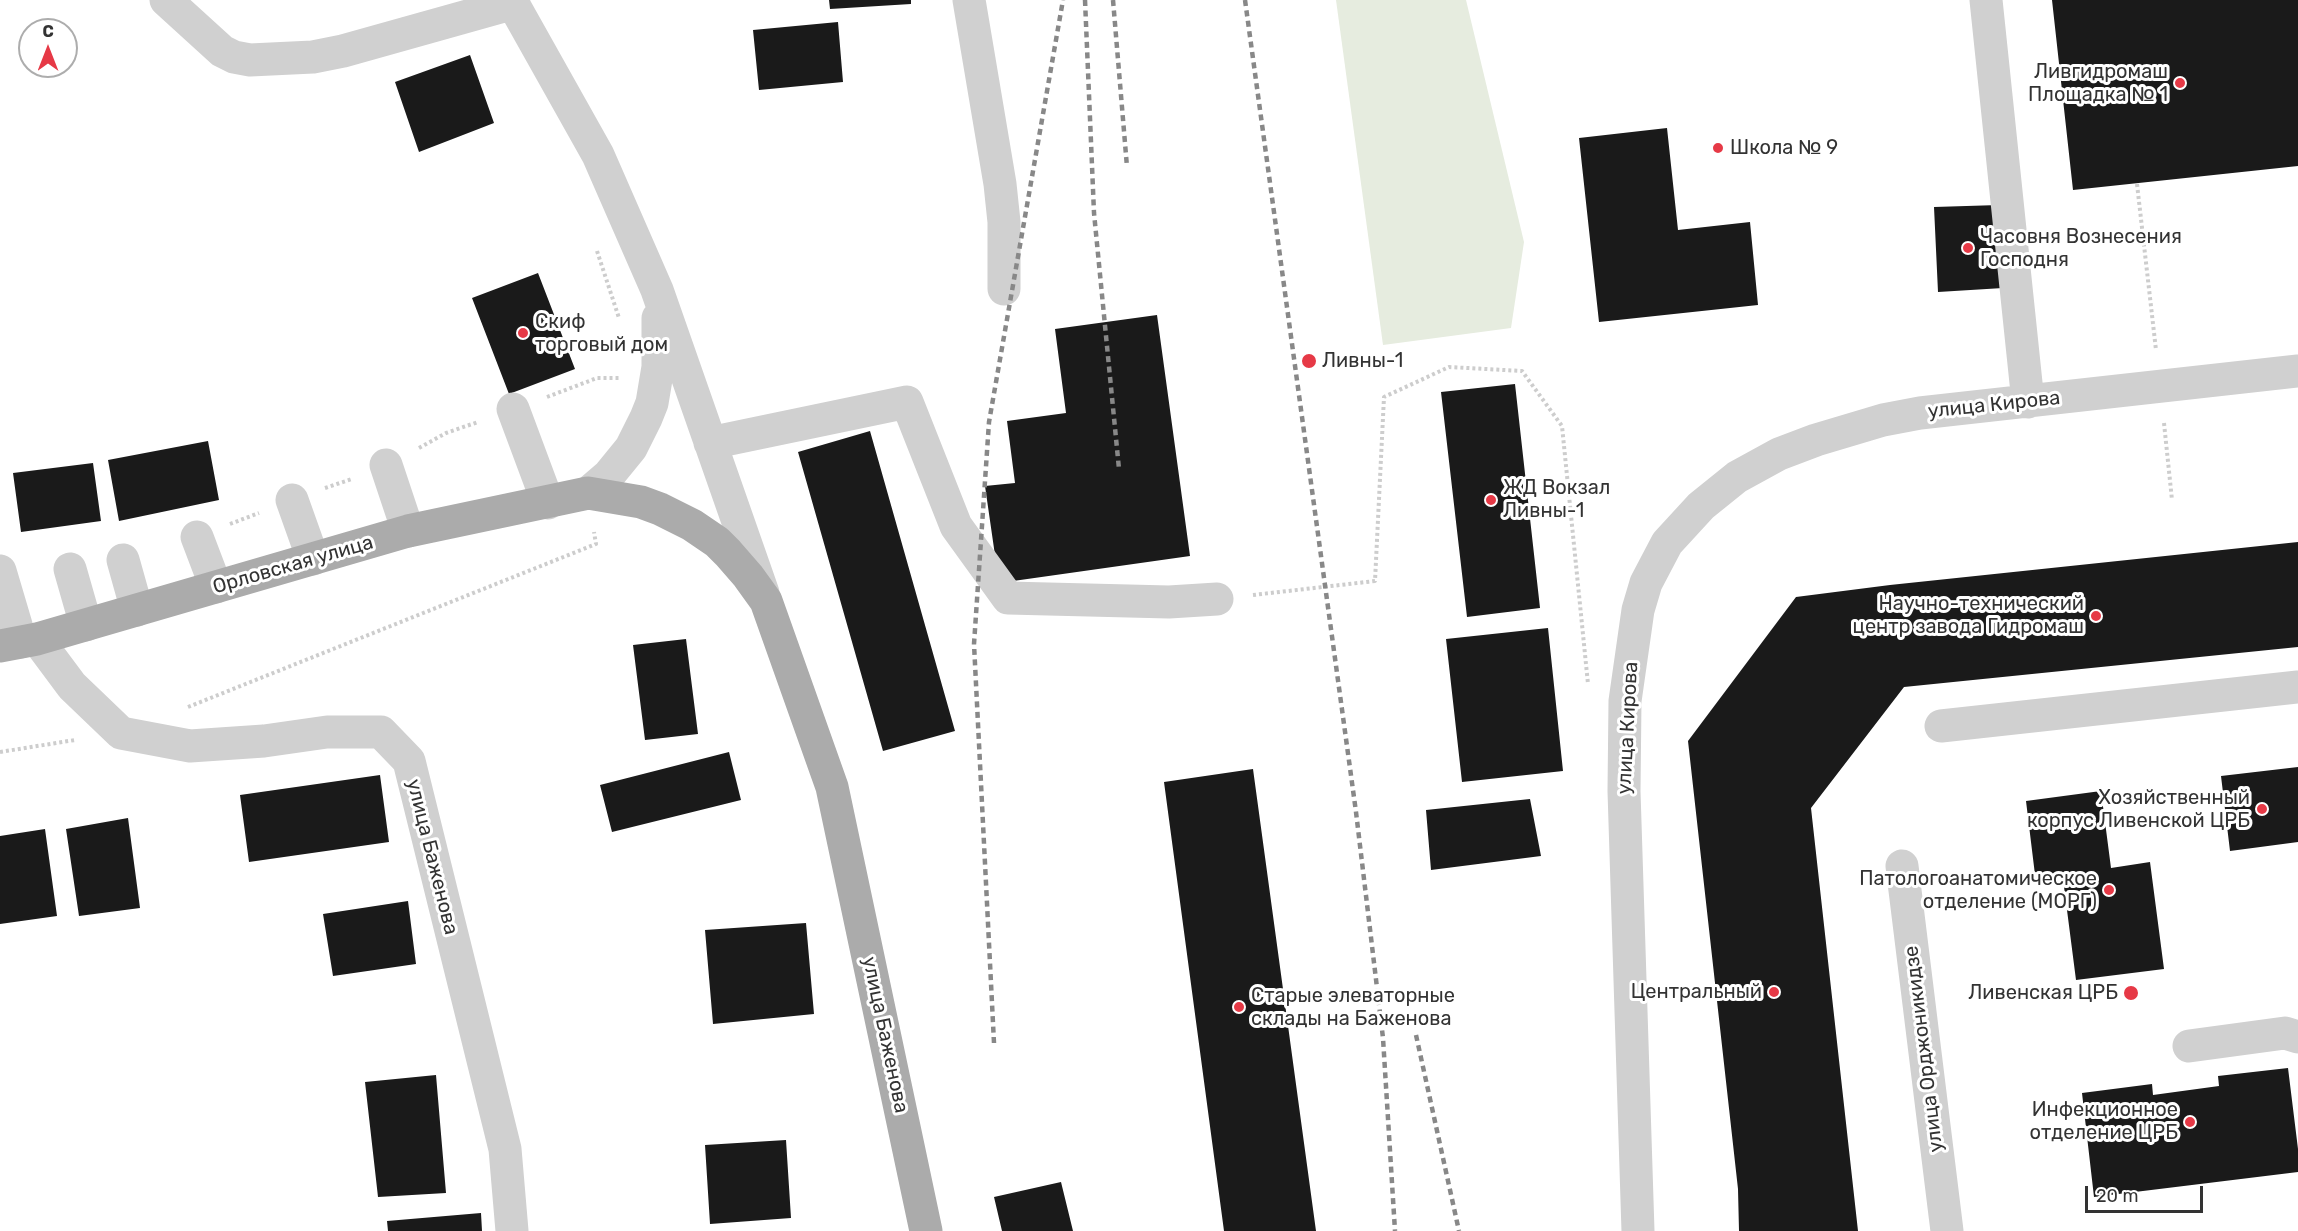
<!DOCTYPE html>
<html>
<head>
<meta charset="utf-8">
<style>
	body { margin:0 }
	#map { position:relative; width:2298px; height:1231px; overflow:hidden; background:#fff; font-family:Rubik,sans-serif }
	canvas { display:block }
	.north { position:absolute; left:18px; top:18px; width:60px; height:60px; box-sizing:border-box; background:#fff; border:2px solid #adadad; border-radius:50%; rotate:0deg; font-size:16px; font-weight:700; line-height:24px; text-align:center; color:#333 }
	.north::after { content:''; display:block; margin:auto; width:21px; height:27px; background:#e63946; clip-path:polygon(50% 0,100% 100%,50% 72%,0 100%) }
	.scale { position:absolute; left:2085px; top:1186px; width:118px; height:27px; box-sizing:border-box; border:3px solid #333; border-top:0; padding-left:8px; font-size:18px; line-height:21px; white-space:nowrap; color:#333; -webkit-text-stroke:4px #fff; paint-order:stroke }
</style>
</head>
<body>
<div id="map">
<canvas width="2298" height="1231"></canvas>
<div class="north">С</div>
<div class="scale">20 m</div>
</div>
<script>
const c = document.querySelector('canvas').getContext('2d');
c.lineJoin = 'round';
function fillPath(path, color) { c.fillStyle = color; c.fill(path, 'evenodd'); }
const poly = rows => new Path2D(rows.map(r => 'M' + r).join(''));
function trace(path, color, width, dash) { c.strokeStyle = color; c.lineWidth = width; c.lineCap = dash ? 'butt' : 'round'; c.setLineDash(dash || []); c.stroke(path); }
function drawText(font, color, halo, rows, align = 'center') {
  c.font = font + ' Rubik,sans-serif'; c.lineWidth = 6; c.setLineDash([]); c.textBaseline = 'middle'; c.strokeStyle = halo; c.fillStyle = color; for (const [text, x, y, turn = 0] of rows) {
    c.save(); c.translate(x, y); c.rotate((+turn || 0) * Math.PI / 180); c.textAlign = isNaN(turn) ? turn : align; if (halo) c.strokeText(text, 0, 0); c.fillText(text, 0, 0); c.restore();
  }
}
fillPath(poly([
	[1336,0,1466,0,1524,242,1511,328,1383,345]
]), '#e6ecdf');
fillPath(poly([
	[829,0,911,0,911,4,830,9],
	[2052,0,2298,0,2298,166,2073,190],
	[838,22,843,82,759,90,753,30],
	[470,55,494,123,419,152,395,82],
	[1667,128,1678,230,1750,222,1758,305,1599,322,1579,138],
	[1999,205,2003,288,1938,292,1934,207],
	[538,273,575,369,509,394,472,298],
	[1157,315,1190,556,999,583,985,486,1015,483,1007,421,1066,413,1055,329],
	[1515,384,1540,608,1467,617,1441,392],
	[870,431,955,731,883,751,798,452],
	[208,441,219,500,119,521,108,460],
	[93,463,101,521,21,532,13,473],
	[2298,542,2298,647,1904,687,1811,808,1858,1231,1739,1231,1738,1189,1688,741,1796,597,1890,585],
	[1548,628,1563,771,1462,782,1446,639],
	[686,639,698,734,645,740,633,645],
	[729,752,741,800,612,832,600,785],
	[2298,767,2298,842,2230,851,2221,776],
	[1253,769,1316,1231,1224,1231,1164,782],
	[380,775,389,842,249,862,240,795],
	[2101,791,2111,868,2150,862,2164,969,2076,980,2063,879,2036,883,2026,801],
	[1530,799,1541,856,1431,870,1426,810],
	[128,818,140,908,79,916,66,829],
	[45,829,57,916,0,924,0,836],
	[408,901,416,964,333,976,323,914],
	[806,923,814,1014,713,1024,705,930],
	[2288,1068,2298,1149,2298,1172,2094,1197,2082,1093,2152,1084,2153,1095,2219,1086,2218,1076],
	[436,1075,446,1193,378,1197,365,1082],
	[786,1140,791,1218,710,1224,705,1145],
	[1061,1182,1073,1231,1002,1231,994,1197],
	[481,1213,482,1231,388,1231,387,1221]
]), '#1a1a1a');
trace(poly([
	[2137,184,2156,350],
	[597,251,619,318],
	[547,397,597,378,620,378],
	[2164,423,2172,500],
	[419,448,446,433,478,422],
	[325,488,352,479],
	[230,524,259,513],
	[1253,595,1375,581,1384,397,1449,367,1522,371,1562,426,1588,684],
	[188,707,596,544,594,532],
	[0,752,75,740]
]), '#cdcdcd', 4, [3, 3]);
trace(poly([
	[166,0,222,51,234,57,250,60,313,57,343,51,514,3],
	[511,0,598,155,657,290,763,593],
	[969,0,1000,184,1004,222,1004,289],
	[1986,0,2028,402],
	[513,409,548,503],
	[710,443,907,402,956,526,1008,598,1169,602,1217,599],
	[386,465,408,531],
	[588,493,609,475,631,448,646,418,652,403,658,367,658,318],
	[292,500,313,559],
	[197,537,216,587],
	[123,560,137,610],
	[70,569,86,625],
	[0,571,21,642],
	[37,639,72,686,121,733,190,746,264,741,327,732,381,732,409,761,505,1149,512,1231],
	[1941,726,2298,687],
	[1902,866,1947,1231],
	[2189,1046,2285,1033,2298,1037],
	[1638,1231,1624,791,1625,701,1638,610,1646,583,1667,543,1701,506,1737,477,1779,454,1816,440,1883,420,1920,413,2298,371]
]), '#d0d0d0', 33);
trace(poly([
	[0,646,37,639,408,531,588,493,641,502,660,509,692,525,717,542,728,553,748,576,766,601,832,787,926,1231]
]), '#ababab', 33);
trace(poly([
	[1085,0,1094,213,1119,469],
	[1113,0,1127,167],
	[1245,0,1356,812,1383,1038,1395,1231],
	[1416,1035,1459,1231],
	[994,1043,974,644,989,422,1063,0]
]), '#888', 4.5, [6, 4.5]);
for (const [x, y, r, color] of [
	[2180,83,6,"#e63946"],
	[1718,148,6,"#e63946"],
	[1968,248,6,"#e63946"],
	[523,333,6,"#e63946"],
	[1309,361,8,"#e63946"],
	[1491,500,6,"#e63946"],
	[2096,616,6,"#e63946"],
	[2262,809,6,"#e63946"],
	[2109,890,6,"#e63946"],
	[1774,992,6,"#e63946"],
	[2131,993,8,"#e63946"],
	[1239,1007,6,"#e63946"],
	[2190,1122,6,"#e63946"]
]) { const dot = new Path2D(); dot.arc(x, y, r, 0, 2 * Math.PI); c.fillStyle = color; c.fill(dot); trace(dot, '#fff', 2); }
drawText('20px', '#333', '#fff', [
	["Ливгидромаш",2168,72],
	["Площадка № 1",2168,95],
	["Школа № 9",1730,148,"left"],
	["Часовня Вознесения",1980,237,"left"],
	["Господня",1980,260,"left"],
	["Скиф",535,322,"left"],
	["торговый дом",535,345,"left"],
	["Ливны-1",1322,361,"left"],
	["ЖД Вокзал",1503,488,"left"],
	["Ливны-1",1503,511,"left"],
	["Научно-технический",2084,604],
	["центр завода Гидромаш",2084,627],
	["Хозяйственный",2250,798],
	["корпус Ливенской ЦРБ",2250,821],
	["Патологоанатомическое",2097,879],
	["отделение (МОРГ)",2097,902],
	["Центральный",1762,992],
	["Ливенская ЦРБ",2118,993],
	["Старые элеваторные",1251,996,"left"],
	["склады на Баженова",1251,1019,"left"],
	["Инфекционное",2178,1110],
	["отделение ЦРБ",2178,1133]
], 'right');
drawText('20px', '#333', '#fff', [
	["улица Кирова",1994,405,-6],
	["Орловская улица",293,565,-16],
	["улица Кирова",1628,728,-87],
	["улица Баженова",432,857,76],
	["улица Баженова",885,1035,78],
	["улица Орджоникидзе",1924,1049,-97]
]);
</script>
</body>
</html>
